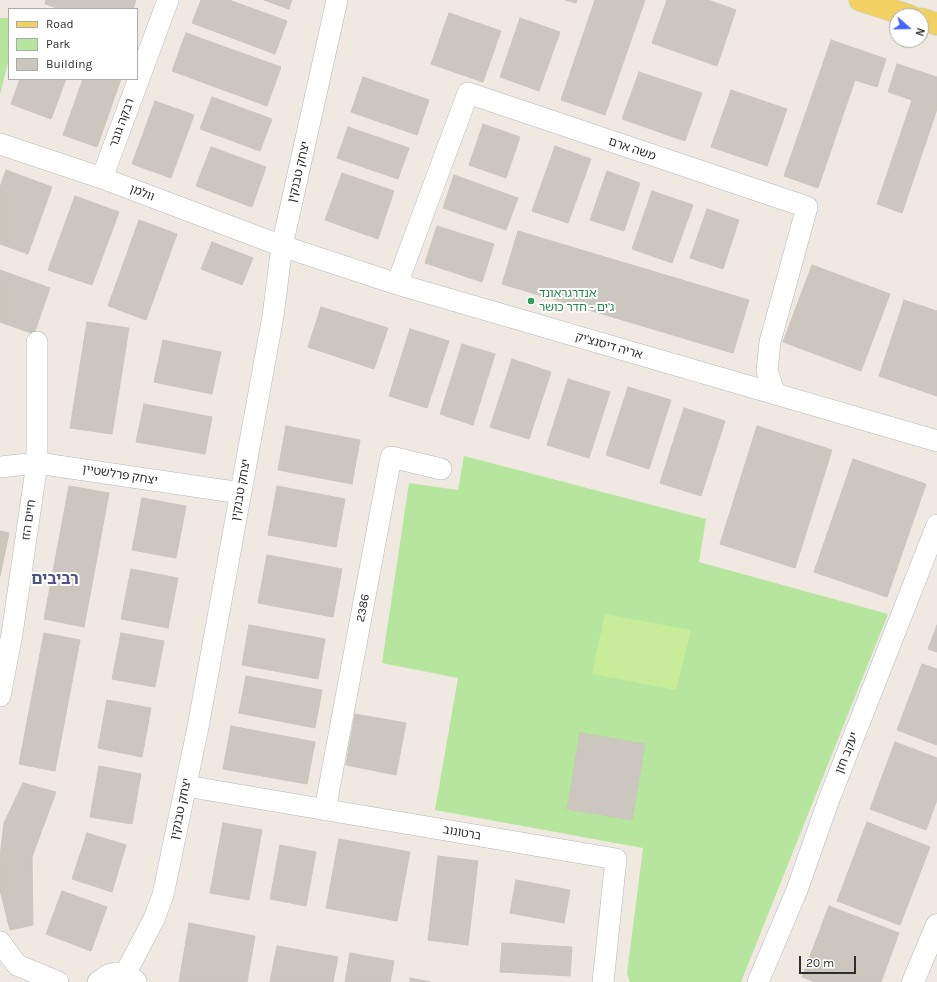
<!DOCTYPE html>
<html>
<head>
<meta charset="utf-8">
<style>
	body { margin:0 }
	#map { position:relative; width:937px; height:982px; overflow:hidden; background:#efe9e1; font-family:Karla,sans-serif }
	canvas { display:block }
	.legend { position:absolute; left:8px; top:8px; width:130px; height:72px; box-sizing:border-box; background:#fff; border:1px solid #ababab; margin:0; padding:5px 7px; list-style:none; font-size:12px; color:#2e2e2e }
	.legend li { display:flex; align-items:center; gap:8px; height:20px }
	.legend b { width:20px; border:1px solid #ababab }
	.north { position:absolute; left:889px; top:8px; width:40px; height:40px; box-sizing:border-box; background:#fff; border:1px solid #ababab; border-radius:50%; rotate:110deg; font-size:11px; font-weight:700; line-height:16px; text-align:center; color:#2e2e2e }
	.north::after { content:''; display:block; margin:auto; width:14px; height:18px; background:#4264fb; clip-path:polygon(50% 0,100% 100%,50% 72%,0 100%) }
	.scale { position:absolute; left:799px; top:956px; width:57px; height:18px; box-sizing:border-box; border:2px solid #2e2e2e; border-top:0; padding-left:5px; font-size:12px; line-height:14px; white-space:nowrap; color:#2e2e2e; -webkit-text-stroke:3px #fff; paint-order:stroke }
</style>
</head>
<body>
<div id="map">
<canvas width="937" height="982"></canvas>
<ul class="legend">
<li><b style="height:5px;background:#f2d163"></b>Road</li>
<li><b style="height:11px;background:#b6e59e"></b>Park</li>
<li><b style="height:11px;background:#cbc7bf"></b>Building</li>
</ul>
<div class="north">N</div>
<div class="scale">20 m</div>
</div>
<script>
const c = document.querySelector('canvas').getContext('2d');
c.lineJoin = 'round';
function fillPath(path, color) { c.fillStyle = color; c.fill(path, 'evenodd'); }
const poly = rows => new Path2D(rows.map(r => 'M' + r).join(''));
function trace(path, color, width, dash) { c.strokeStyle = color; c.lineWidth = width; c.lineCap = dash ? 'butt' : 'round'; c.setLineDash(dash || []); c.stroke(path); }
function drawText(font, color, halo, rows, align = 'center') {
  c.font = font + ' Karla,"Noto Sans Hebrew",sans-serif'; c.lineWidth = 4; c.setLineDash([]); c.textBaseline = 'middle'; c.strokeStyle = halo; c.fillStyle = color; for (const [text, x, y, turn = 0] of rows) {
    c.save(); c.translate(x, y); c.rotate((+turn || 0) * Math.PI / 180); c.textAlign = isNaN(turn) ? turn : align; if (halo) c.strokeText(text, 0, 0); c.fillText(text, 0, 0); c.restore();
  }
}
fillPath(poly([
	[0,18,9,18,9,59,0,94],
	[464,456,706,519,699,562,888,614,741,982,630,982,627,974,643,848,435,810,458,678,382,663,409,483,458,490]
]), '#b6e59e');
fillPath(poly([
	[605,614,691,630,676,690,592,674]
]), '#c9ec9a');
const building = poly([
	[46,0,136,0,133,9,60,9,45,4,46,0],
	[201,0,229,0,287,21,275,54,192,23,201,0],
	[264,0,292,0,289,9,264,0],
	[566,0,577,0,576,3,566,0],
	[595,0,645,0,605,115,561,100,595,0],
	[667,0,708,0,736,10,717,66,652,43,667,0],
	[449,13,501,31,483,82,431,64,449,13],
	[520,18,560,32,539,91,500,77,520,18],
	[186,33,281,67,267,106,172,71,186,33],
	[831,40,886,59,877,87,855,80,818,188,784,176,831,40],
	[897,64,937,77,937,109,902,213,877,204,912,100,888,92,897,64],
	[639,72,702,93,685,141,622,119,639,72],
	[363,77,429,100,417,135,351,112,363,77],
	[20,79,66,79,51,119,11,104,20,79],
	[83,79,121,79,97,147,63,135,83,79],
	[731,90,787,109,767,166,711,147,731,90],
	[212,97,272,119,260,151,200,129,212,97],
	[155,101,194,115,171,178,132,164,155,101],
	[483,124,520,137,506,178,469,165,483,124],
	[348,127,409,148,398,179,337,158,348,127],
	[555,146,591,159,568,223,532,211,555,146],
	[211,147,266,167,252,207,196,186,211,147],
	[6,170,52,187,28,254,0,244,0,187,6,170],
	[607,171,640,183,624,231,590,220,607,171],
	[342,173,394,191,378,239,325,220,342,173],
	[454,175,518,198,506,230,443,208,454,175],
	[652,191,693,205,672,263,632,249,652,191],
	[75,196,119,212,92,285,48,270,75,196],
	[707,209,739,220,723,269,690,258,707,209],
	[139,220,177,234,146,320,108,306,139,220],
	[437,226,494,244,482,282,425,263,437,226],
	[518,231,749,300,733,353,502,284,518,231],
	[212,242,253,258,242,285,201,269,212,242],
	[812,265,890,294,861,371,783,342,812,265],
	[0,270,50,288,34,334,0,322,0,270],
	[904,300,937,311,937,396,879,376,904,300],
	[321,307,388,328,374,369,308,347,321,307],
	[87,322,129,328,112,434,70,428,87,322],
	[410,329,449,341,427,408,389,396,410,329],
	[163,340,221,352,212,394,154,382,163,340],
	[462,344,495,354,473,425,440,414,462,344],
	[512,359,551,372,529,439,490,427,512,359],
	[568,379,610,392,589,458,547,445,568,379],
	[628,387,671,400,649,469,606,455,628,387],
	[144,404,212,417,205,454,136,442,144,404],
	[684,408,725,421,701,496,660,483,684,408],
	[286,426,360,440,352,484,278,470,286,426],
	[757,426,832,450,795,568,720,544,757,426],
	[853,459,926,484,887,597,814,572,853,459],
	[69,486,109,493,84,627,44,619,69,486],
	[277,486,345,499,336,547,268,535,277,486],
	[142,498,186,506,176,558,132,550,142,498],
	[0,531,9,533,0,576,0,531],
	[267,555,342,569,333,617,258,603,267,555],
	[131,569,178,578,168,628,121,619,131,569],
	[249,625,325,639,318,679,242,665,249,625],
	[937,625,937,652,928,649,937,625],
	[44,633,80,640,55,771,19,764,44,633],
	[121,633,164,641,155,687,112,679,121,633],
	[922,664,937,669,937,745,897,730,922,664],
	[246,676,322,690,315,728,239,713,246,676],
	[107,700,151,708,142,757,98,748,107,700],
	[355,714,406,723,396,775,346,765,355,714],
	[231,726,315,742,307,784,223,769,231,726],
	[580,733,645,744,632,820,567,809,580,733],
	[895,742,937,758,937,800,926,830,870,809,895,742],
	[99,766,141,774,132,824,90,817,99,766],
	[23,783,56,792,32,857,33,925,10,930,0,890,0,857,4,823,23,783],
	[867,822,930,847,900,925,837,901,867,822],
	[223,823,262,830,249,900,210,893,223,823],
	[87,833,126,845,112,892,72,879,87,833],
	[339,839,410,852,397,921,326,908,339,839],
	[280,845,316,852,306,906,270,899,280,845],
	[438,856,478,861,468,945,428,940,438,856],
	[516,880,570,890,564,923,510,913,516,880],
	[62,891,107,907,91,951,46,934,62,891],
	[829,906,899,933,881,982,815,982,802,977,829,906],
	[189,923,255,936,247,982,179,982,189,923],
	[502,943,572,947,570,976,500,972,502,943],
	[277,946,338,957,333,982,270,982,277,946],
	[350,953,394,961,390,982,345,982,350,953],
	[410,978,431,982,410,982,410,978]
]);
fillPath(building, '#cbc7bf');
trace(building, '#cbc5ba', 1);
const minor = poly([
	[0,144,102,178,282,246,397,284,937,441],
	[102,178,168,0],
	[397,284,468,93,807,207,770,342,767,371,775,394],
	[0,467,37,463,241,493],
	[0,696,12,634,37,463,37,342],
	[186,786,616,859,603,982],
	[325,810,391,457,441,469],
	[0,942,17,965,58,982],
	[125,974,154,919,163,895,198,727,273,316,282,246,337,0],
	[98,982,108,975,116,973,125,974,136,981],
	[758,982,797,890,828,802,937,525]
]);
const tertiary = poly([
	[913,982,937,925]
]);
const primary = poly([
	[860,0,910,16],
	[921,19,937,24]
]);
trace(minor, '#b4b7c1', 22);
trace(tertiary, '#b4b7c1', 23);
trace(primary, '#c9c9c9', 23);
trace(minor, '#fff', 21);
trace(tertiary, '#fff', 22);
trace(primary, '#f2d163', 22);
for (const [x, y, r, color] of [
	[531,301,4,"#2e9e5b"]
]) { const dot = new Path2D(); dot.arc(x, y, r, 0, 2 * Math.PI); c.fillStyle = color; c.fill(dot); trace(dot, '#fff', 1.5); }
drawText('12px', '#2e2e2e', '#fff', [
	["רבקה גובר",122,123,-70],
	["משה ארם",632,149,19],
	["יצחק טבנקין",299,172,-77],
	["וולמן",142,193,21],
	["אריה דיסנצ'יק",609,346,16],
	["יצחק פרלשטיין",120,475,9],
	["יצחק טבנקין",241,490,-80],
	["חיים הזז",29,520,-82],
	["2386",363,608,-79],
	["יעקב חזן",847,753,-68],
	["יצחק טבנקין",181,809,-78],
	["ברטונוב",462,833,10]
]);
drawText('12px', '#27864d', '#fff', [
	["אנדרגראונד",539,294],
	["ג'ים - חדר כושר",539,308]
], 'left');
drawText('bold 16px', '#4d5680', '#fff', [
	["רביבים",55,579]
]);
</script>
</body>
</html>
